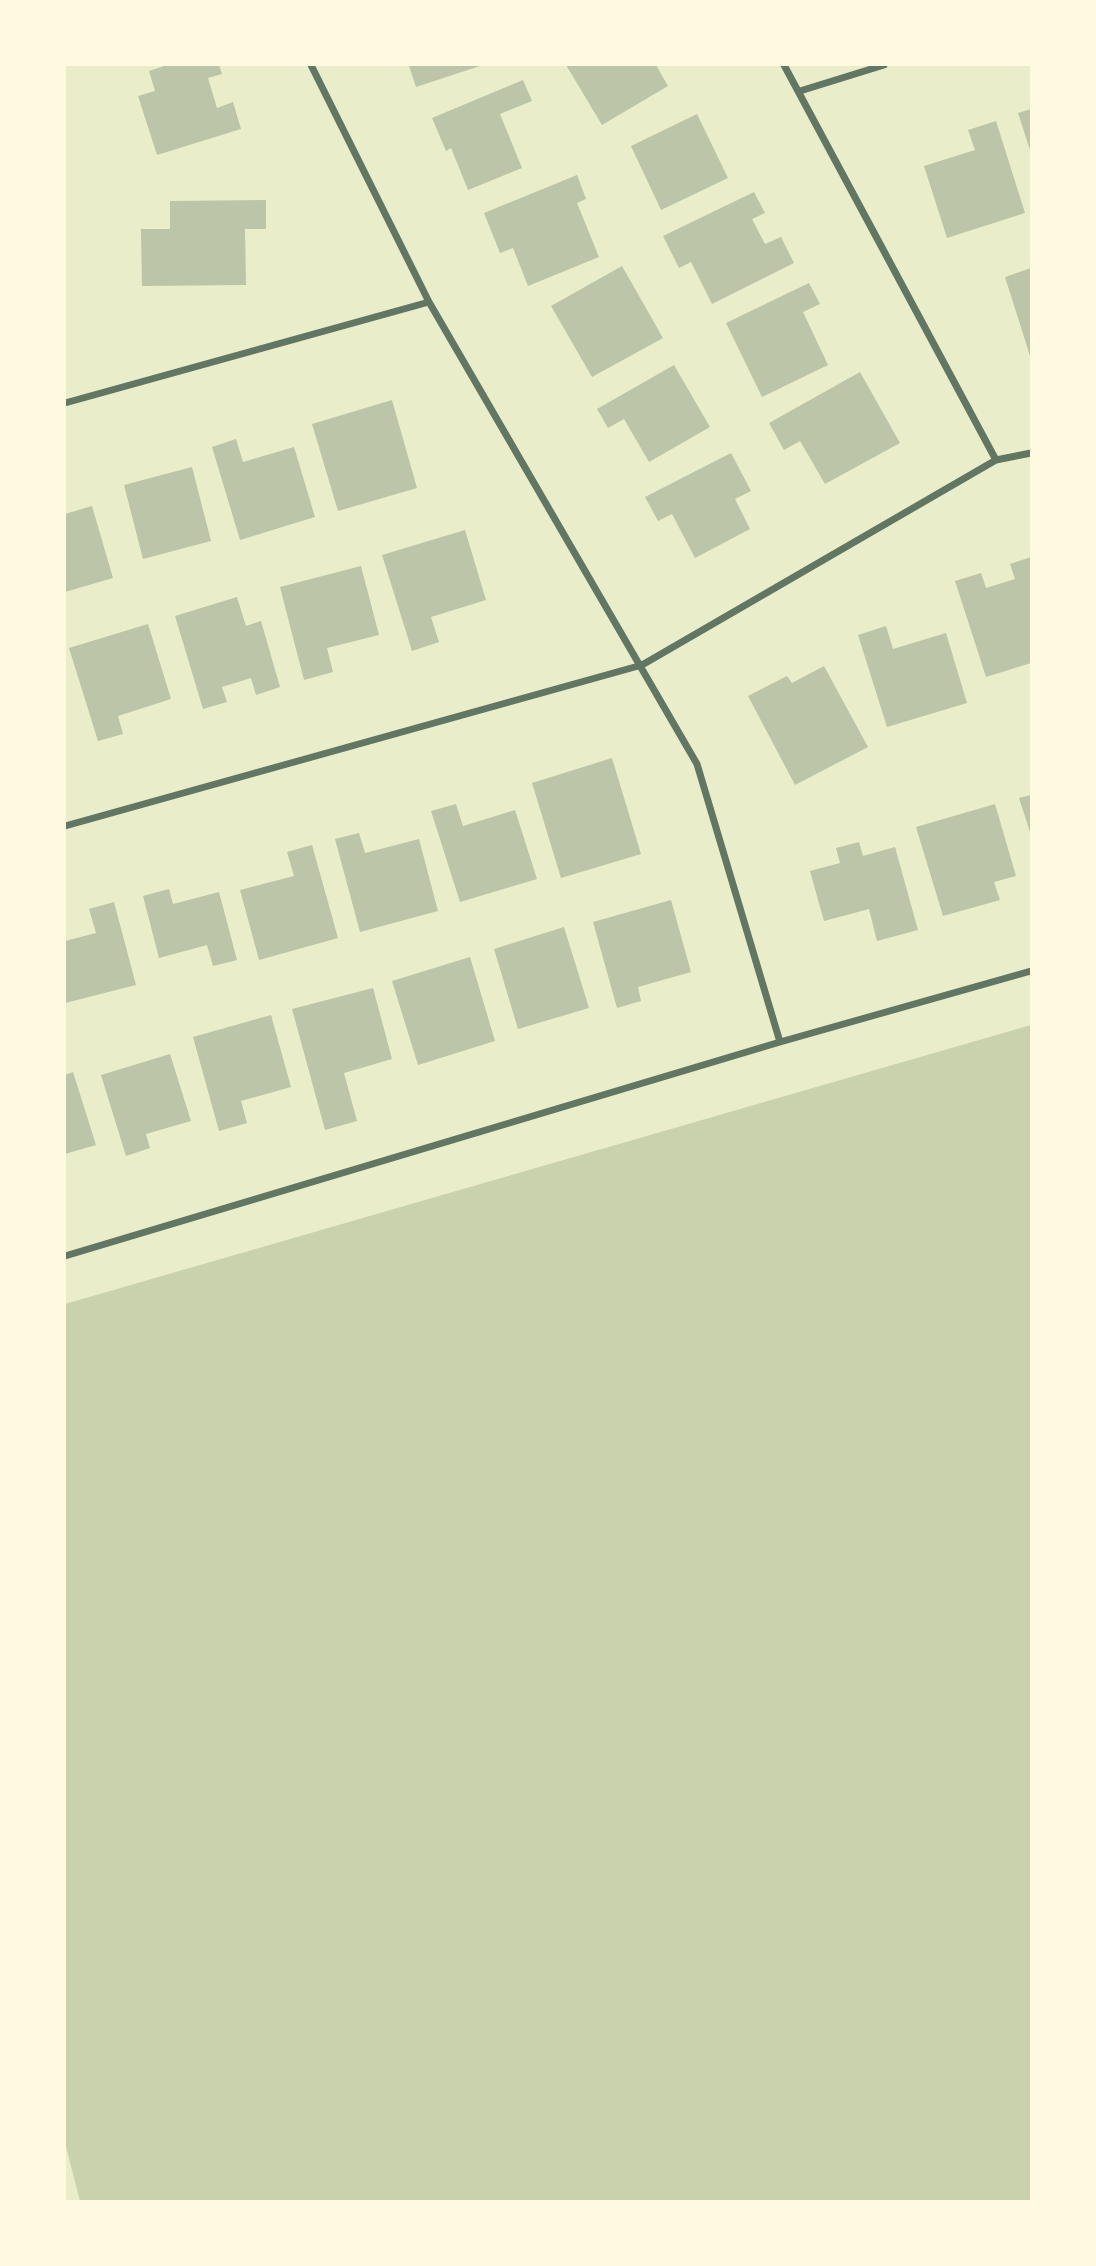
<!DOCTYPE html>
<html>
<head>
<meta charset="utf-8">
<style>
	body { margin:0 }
	#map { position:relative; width:1096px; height:2266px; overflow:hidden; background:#e9edc9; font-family:"Noto Sans",sans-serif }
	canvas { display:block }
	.frame { position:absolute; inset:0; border:66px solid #fefae0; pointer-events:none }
</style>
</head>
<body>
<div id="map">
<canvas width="1096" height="2266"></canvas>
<div class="frame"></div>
</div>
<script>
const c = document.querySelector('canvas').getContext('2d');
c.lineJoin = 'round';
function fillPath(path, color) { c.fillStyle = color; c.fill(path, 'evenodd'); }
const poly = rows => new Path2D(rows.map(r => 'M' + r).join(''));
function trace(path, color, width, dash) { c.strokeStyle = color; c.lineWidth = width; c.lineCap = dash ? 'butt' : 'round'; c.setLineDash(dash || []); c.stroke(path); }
fillPath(poly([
	[1031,1025,1031,2201,80,2201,65,2143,65,1304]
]), '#cad2ad');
fillPath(poly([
	[167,65,219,65,222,74,208,78,217,108,233,102,241,129,157,155,138,96,155,91,149,71],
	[413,65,483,65,416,87,409,66],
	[566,65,656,65,668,86,602,125],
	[523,80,532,101,500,114,522,168,468,190,451,148,446,151,432,118],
	[1031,109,1031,153,1018,113],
	[697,114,728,178,661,210,631,146],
	[996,121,1025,213,947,238,924,166,975,150,968,130],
	[577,175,586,199,577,203,599,257,528,286,513,248,500,253,484,213],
	[754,192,765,213,752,219,765,244,781,237,794,263,712,304,691,262,679,268,663,236],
	[266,200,266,229,245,229,246,285,142,286,141,229,170,229,170,201],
	[622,266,663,338,592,377,551,306],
	[1031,268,1031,359,1005,277],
	[809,283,820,304,803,312,828,365,762,397,726,323],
	[674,365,710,427,649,462,624,419,608,428,597,409],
	[860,372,900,443,825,484,800,441,784,450,769,423],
	[392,400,417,488,338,511,312,424],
	[236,439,243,462,294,447,315,517,240,540,212,447],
	[731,453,751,491,735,499,750,529,695,558,672,514,658,521,645,497],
	[192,467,211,541,143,559,124,485],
	[92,506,113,578,65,592,65,514],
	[465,530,486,600,431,617,439,642,412,651,382,555],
	[1031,557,1031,663,986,677,955,581,981,573,986,588,1015,579,1010,564],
	[361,566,379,635,327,648,333,672,304,680,280,587],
	[237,597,246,626,261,621,280,687,256,695,251,678,222,687,227,702,203,709,175,616],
	[148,624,171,699,118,716,123,734,98,741,69,648],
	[886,626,893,649,946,633,967,703,887,727,858,635],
	[824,666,868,747,795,785,748,696,787,676,792,683],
	[612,758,641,854,561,878,532,783],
	[1031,795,1031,835,1019,798],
	[456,804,463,826,515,810,537,879,460,902,431,811],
	[995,804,1016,876,994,882,1000,900,943,916,916,827],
	[359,833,365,853,419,839,438,911,360,932,335,839],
	[859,842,863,856,895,847,918,930,877,941,869,909,824,921,810,871,840,863,836,848],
	[312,845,338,938,259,960,240,890,294,876,287,852],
	[169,889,173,904,219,892,237,960,213,966,207,945,159,958,143,896],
	[671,900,691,972,638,987,641,1001,617,1008,593,922],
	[114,902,136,985,65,1003,65,941,96,933,89,909],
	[564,927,589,1008,518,1029,494,949],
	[470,957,495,1041,418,1065,392,981],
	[373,988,392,1059,344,1073,357,1121,325,1130,292,1009],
	[271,1015,291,1087,241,1101,247,1123,219,1131,193,1037],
	[170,1054,191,1121,146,1134,150,1148,126,1156,101,1075],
	[73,1072,96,1145,65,1154,65,1075]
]), '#bcc5a7');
trace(poly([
	[311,65,429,302,697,764,780,1042],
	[784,65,996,460],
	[800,91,884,65],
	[65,403,429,302],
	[65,826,642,665,996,460,1031,453],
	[65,1256,780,1042,1031,971]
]), '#617663', 7);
</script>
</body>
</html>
